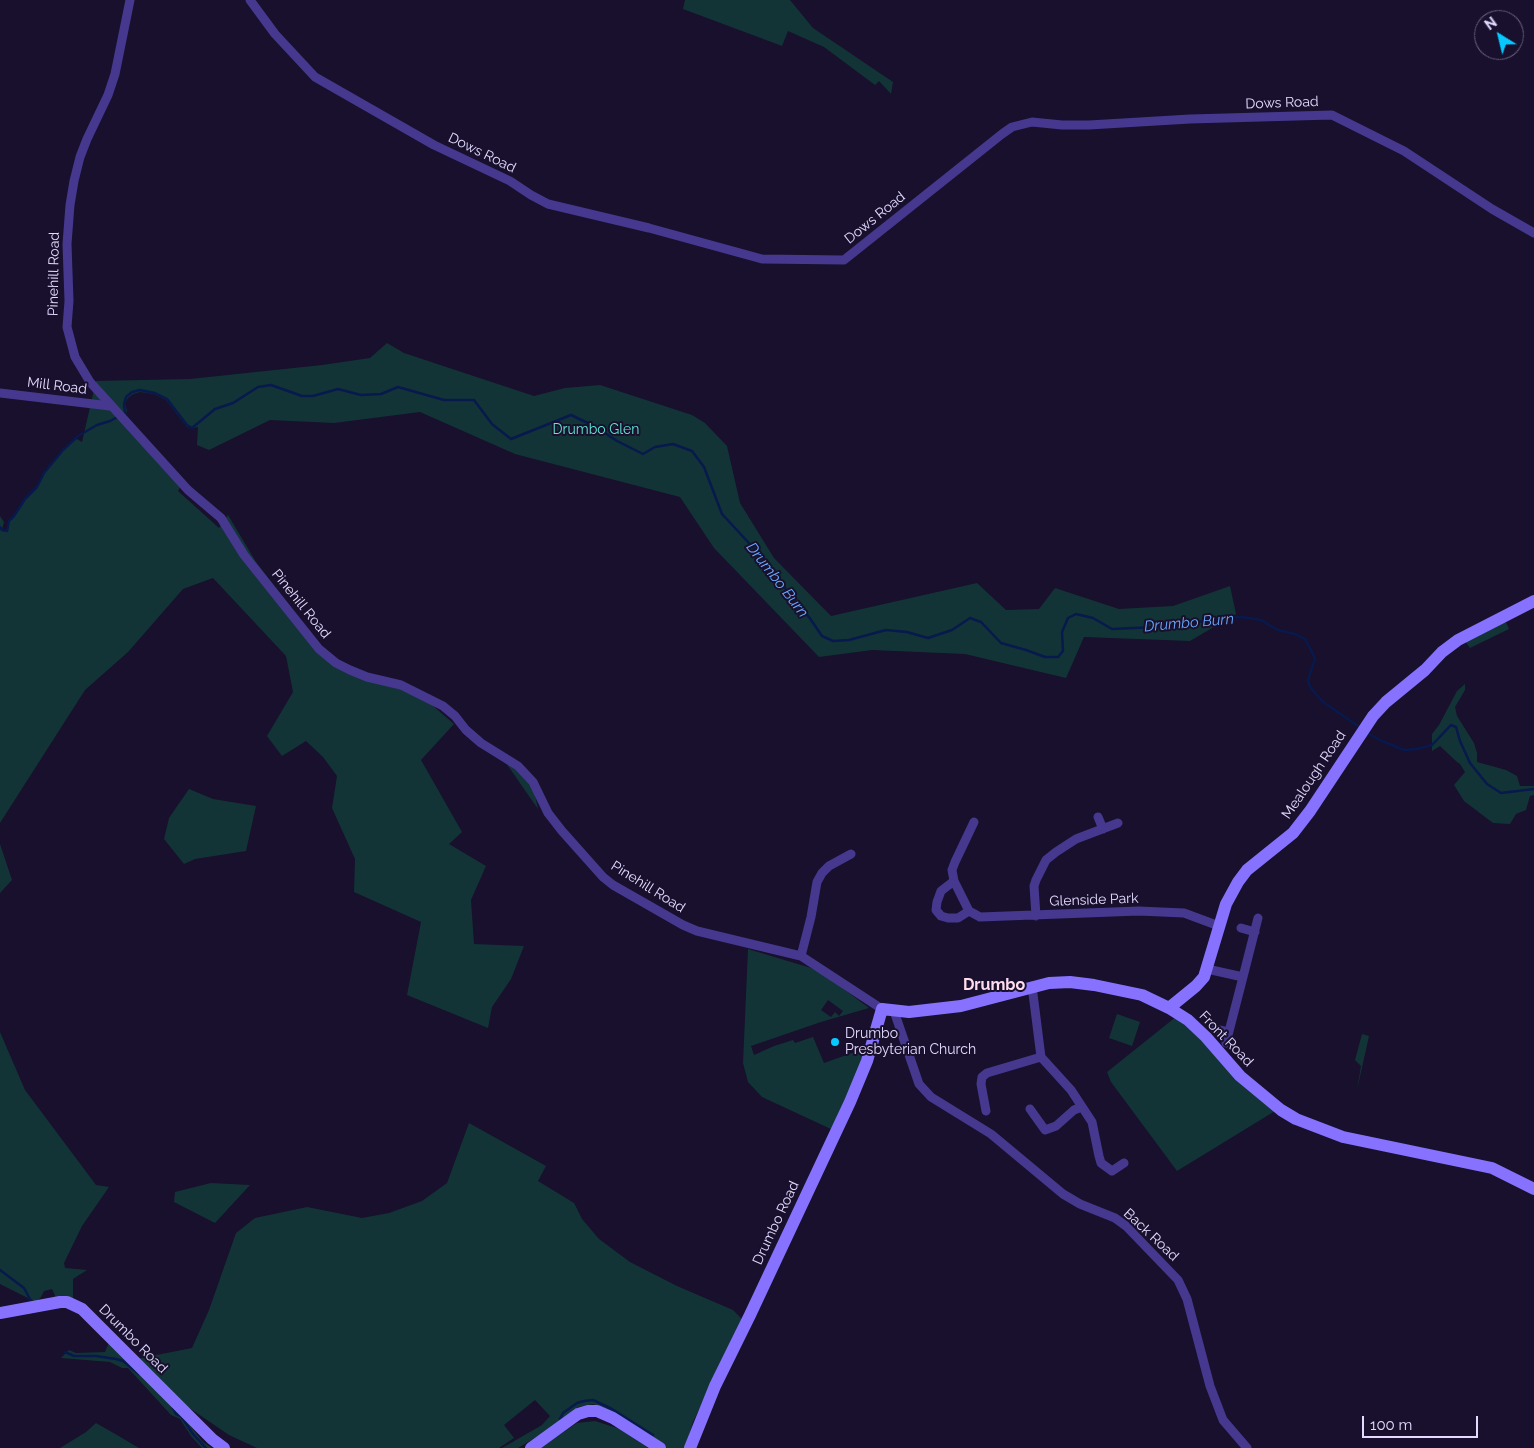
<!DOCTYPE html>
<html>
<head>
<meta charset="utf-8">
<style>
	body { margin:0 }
	#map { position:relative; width:1534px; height:1448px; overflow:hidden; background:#18102c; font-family:Raleway,sans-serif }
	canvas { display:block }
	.north { position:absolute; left:1474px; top:10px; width:50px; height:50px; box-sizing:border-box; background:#18102c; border:1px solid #696180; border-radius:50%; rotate:324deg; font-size:14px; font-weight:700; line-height:20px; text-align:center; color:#e3dbff }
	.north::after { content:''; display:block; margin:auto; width:18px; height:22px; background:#07c9ff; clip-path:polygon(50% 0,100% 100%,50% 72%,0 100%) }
	.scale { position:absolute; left:1362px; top:1416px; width:116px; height:22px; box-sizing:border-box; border:2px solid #e3dbff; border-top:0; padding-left:6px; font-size:15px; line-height:18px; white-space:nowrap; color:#e3dbff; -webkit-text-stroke:4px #18102c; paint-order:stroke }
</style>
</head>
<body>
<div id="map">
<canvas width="1534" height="1448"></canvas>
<div class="north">N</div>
<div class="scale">100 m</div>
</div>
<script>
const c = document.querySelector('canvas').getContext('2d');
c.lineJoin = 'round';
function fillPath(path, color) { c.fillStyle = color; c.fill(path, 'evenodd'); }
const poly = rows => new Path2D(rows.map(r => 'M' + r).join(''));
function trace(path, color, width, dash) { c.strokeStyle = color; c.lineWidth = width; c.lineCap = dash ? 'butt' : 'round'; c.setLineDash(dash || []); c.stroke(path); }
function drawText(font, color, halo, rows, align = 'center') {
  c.font = font + ' Raleway,sans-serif'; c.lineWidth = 4; c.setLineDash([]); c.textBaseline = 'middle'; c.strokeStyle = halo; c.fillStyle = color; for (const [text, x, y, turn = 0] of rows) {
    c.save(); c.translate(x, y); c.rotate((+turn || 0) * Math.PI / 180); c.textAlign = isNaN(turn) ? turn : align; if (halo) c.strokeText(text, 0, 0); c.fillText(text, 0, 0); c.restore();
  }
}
fillPath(poly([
	[685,0,790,0,813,28,893,82,891,94,879,81,875,85,824,47,788,31,782,46,683,9],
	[387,343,404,353,534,396,565,388,600,385,692,415,705,423,727,446,740,503,774,558,831,616,977,583,1006,610,1039,609,1055,588,1119,609,1173,606,1230,586,1236,614,1190,641,1084,637,1066,678,965,654,872,650,819,657,714,548,680,497,515,454,420,412,334,423,270,420,209,450,197,445,198,427,193,428,187,427,166,400,154,394,140,392,133,394,128,398,125,403,127,411,125,416,183,482,178,491,219,528,228,515,256,562,321,646,337,660,399,687,432,705,454,724,421,760,462,832,449,844,486,866,471,900,474,944,524,946,511,979,492,1007,488,1028,407,995,421,922,354,892,355,859,332,808,337,776,323,757,306,741,282,756,267,736,293,692,286,656,213,578,183,589,128,652,85,690,0,823,0,516,4,522,2,530,7,531,9,521,14,516,25,499,37,487,44,473,63,450,75,438,82,442,96,381,190,379,322,365,370,358],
	[1505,620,1509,629,1470,648,1465,641],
	[1465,684,1465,690,1455,707,1457,716,1474,743,1477,753,1477,762,1506,770,1517,776,1520,786,1534,786,1534,795,1530,796,1526,810,1516,814,1510,824,1493,823,1464,801,1454,785,1465,772,1460,764,1457,762,1440,746,1432,751,1432,734,1439,725,1457,691],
	[506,763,524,774,534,790,538,809],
	[189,789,213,799,256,806,246,851,195,859,184,864,164,839,169,818],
	[0,844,12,880,0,893],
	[748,949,811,968,825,975,869,1008,821,1022,751,1046,754,1055,774,1046,793,1040,795,1043,813,1037,824,1063,869,1047,833,1130,762,1097,748,1082,743,1063],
	[828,1000,843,1011,839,1016,835,1012,831,1017,821,1010],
	[1117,1014,1140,1022,1132,1046,1109,1038],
	[1177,1016,1275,1111,1177,1171,1111,1082,1107,1072],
	[0,1032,25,1090,96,1185,109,1187,82,1226,64,1263,65,1268,87,1270,73,1279,73,1299,56,1298,52,1289,44,1291,41,1297,36,1302,0,1284],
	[1362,1034,1369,1036,1357,1090,1361,1066,1355,1060],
	[469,1123,546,1166,538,1181,574,1203,582,1219,599,1239,630,1262,677,1286,733,1310,742,1319,693,1422,685,1448,667,1448,643,1434,608,1411,593,1404,578,1407,548,1430,518,1448,502,1448,542,1425,550,1416,535,1400,504,1425,514,1438,499,1448,257,1448,229,1435,188,1407,136,1359,192,1348,209,1310,236,1233,255,1218,307,1207,362,1218,389,1213,422,1201,447,1183],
	[211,1183,250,1185,215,1223,174,1202,175,1192],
	[110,1340,181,1414,203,1442,212,1448,202,1448,191,1436,180,1419,171,1415,128,1368,122,1368,110,1362,61,1358,69,1350,76,1353,105,1352],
	[595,1421,620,1429,648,1448,540,1448,577,1423],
	[96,1423,117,1435,139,1448,60,1448,86,1432]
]), '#123437');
trace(poly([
	[0,527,2,530,7,531,9,521,14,516,25,499,37,487,44,473,63,450,78,436,97,425,110,421,125,413,124,404,126,397,132,392,140,390,155,393,167,399,187,425,192,428,215,409,233,403,258,387,271,385,302,396,313,396,338,389,361,395,381,394,398,387,444,400,474,400,492,424,511,439,571,415,594,426,617,441,643,454,655,447,673,444,692,451,704,467,722,514,773,569,793,601,809,617,822,636,833,641,849,640,886,630,907,632,928,638,952,630,970,618,981,622,1001,643,1026,650,1045,657,1058,657,1063,651,1062,632,1068,618,1076,614,1093,618,1112,629,1178,626,1218,618,1242,617,1261,620,1278,630,1295,634,1305,639,1315,658,1308,681,1310,687,1323,702,1361,728],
	[1367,733,1382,741,1404,750,1417,749,1432,745,1451,725,1456,727,1460,741,1470,763,1487,784,1501,793,1534,789],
	[0,1270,24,1288,31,1301],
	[65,1352,74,1356,96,1356,116,1359,123,1361,139,1374],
	[173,1408,176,1414,181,1416,193,1434,206,1448],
	[560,1419,563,1413,577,1403,584,1401,593,1400,612,1409,653,1435]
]), '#08194d', 2.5);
trace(poly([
	[130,0,115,74,108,95,87,139,80,157,74,181,70,205,67,244,69,301,67,327,75,357,90,382,188,490,221,518,244,555,319,649,336,663,350,670,367,677,401,685,443,706,455,716,466,730,481,743,518,766,533,782,548,813,562,831,603,877,613,885,683,925,697,931,801,956,882,1009],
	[250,0,275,34,315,77,434,145,510,181,531,195,548,204,649,228,762,259,844,260,1002,134,1012,127,1032,122,1062,125,1089,125,1190,119,1332,115,1404,151,1492,209,1534,233],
	[0,393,110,406],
	[1098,817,1103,829],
	[974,822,955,862,952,870,954,881,941,891,937,902,936,910,941,916,948,918,958,918,969,911,980,917,1139,911,1184,913,1219,926],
	[954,881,969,911],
	[1036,916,1034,886,1036,880,1046,860,1056,852,1076,839,1118,823],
	[1241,928,1255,932],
	[801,956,811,917,817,882,822,873,829,866,851,854],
	[1207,969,1243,977,1258,918],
	[1032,986,1041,1057,1071,1090,1092,1122,1099,1156,1101,1163,1112,1171,1124,1163],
	[894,1011,919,1084,931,1097,991,1134,1063,1194,1080,1204,1115,1218,1126,1226,1178,1280,1187,1299,1210,1386,1223,1420,1247,1448],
	[1215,1029,1228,1032],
	[1226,1043,1243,977],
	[1030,1109,1045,1130,1056,1126,1074,1110,1082,1107],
	[986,1111,981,1084,982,1077,987,1073,1041,1057]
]), '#46388e', 9);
trace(poly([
	[1169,1008,1196,986,1204,977,1226,904,1238,882,1247,870,1293,833,1310,811,1373,716,1386,702,1425,670,1442,652,1458,640,1534,601],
	[0,1313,60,1302,67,1302,82,1309,212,1439,224,1448],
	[531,1448,578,1414,588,1411,597,1411,613,1418,660,1448],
	[690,1448,715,1386,750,1315,850,1102,867,1061,882,1009,909,1012,961,1006,1049,983,1070,982,1094,985,1142,995,1169,1008,1188,1020,1206,1037,1240,1076,1281,1110,1296,1119,1343,1137,1492,1168,1534,1189]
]), '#8672ff', 12);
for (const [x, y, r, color] of [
	[835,1042,5,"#07c9ff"]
]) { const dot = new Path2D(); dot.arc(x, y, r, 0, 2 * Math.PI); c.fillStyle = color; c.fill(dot); trace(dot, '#18102c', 2); }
drawText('14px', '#e3dbff', '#18102c', [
	["Dows Road",1282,103,-2],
	["Dows Road",482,153,26],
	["Dows Road",875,218,-39],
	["Pinehill Road",54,274,-89],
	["Mill Road",57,386,7],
	["Pinehill Road",301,604,51],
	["Mealough Road",1314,775,-56],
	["Pinehill Road",648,887,32],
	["Glenside Park",1094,900,-2],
	["Front Road",1226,1039,46],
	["Drumbo Road",776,1223,-65],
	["Back Road",1151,1235,43],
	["Drumbo Road",133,1339,45]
]);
drawText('14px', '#5ee8d6', '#18102c', [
	["Drumbo Glen",596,430]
]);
drawText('14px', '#e3dbff', '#18102c', [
	["Drumbo",845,1034],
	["Presbyterian Church",845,1050]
], 'left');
drawText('italic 15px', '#69a8ff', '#18102c', [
	["Drumbo Burn",777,580,52],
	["Drumbo Burn",1189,623,-5]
]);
drawText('bold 16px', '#ffddef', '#18102c', [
	["Drumbo",994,985]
]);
</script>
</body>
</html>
